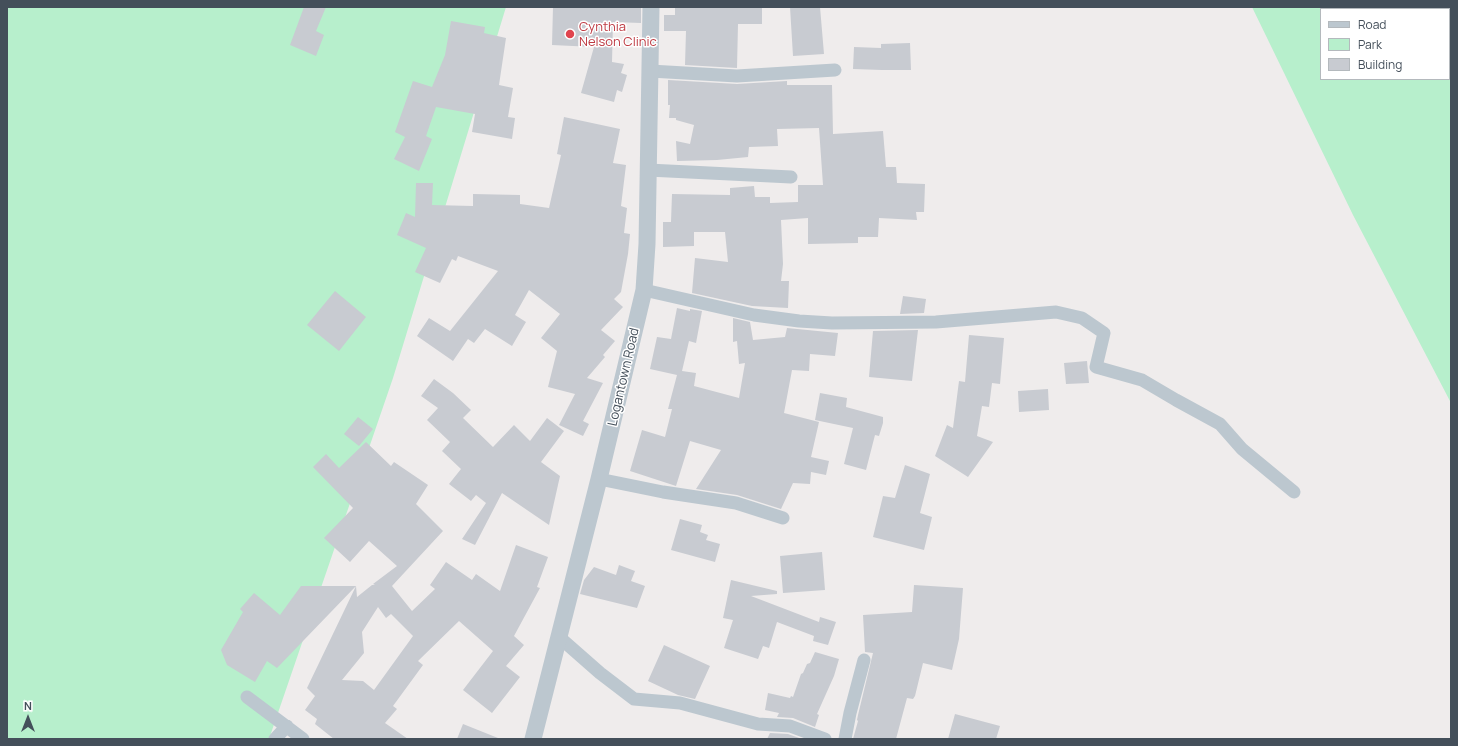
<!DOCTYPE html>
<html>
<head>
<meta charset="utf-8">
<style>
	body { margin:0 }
	#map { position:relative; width:1458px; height:746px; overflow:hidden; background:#efecec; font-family:Manrope,sans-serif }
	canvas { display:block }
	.frame { position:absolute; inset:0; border:8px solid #444f5a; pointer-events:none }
	.legend { position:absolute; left:1320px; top:8px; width:130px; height:72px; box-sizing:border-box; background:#fff; border:1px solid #b4b9bd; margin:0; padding:5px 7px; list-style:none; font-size:12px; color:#444f5a }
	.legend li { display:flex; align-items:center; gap:8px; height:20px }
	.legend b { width:20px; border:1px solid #b4b9bd }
	.north { position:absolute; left:8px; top:698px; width:40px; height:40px; -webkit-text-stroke:3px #fff; paint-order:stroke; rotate:0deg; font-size:11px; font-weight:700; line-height:16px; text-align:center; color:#444f5a }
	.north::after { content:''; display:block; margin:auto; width:14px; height:18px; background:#444f5a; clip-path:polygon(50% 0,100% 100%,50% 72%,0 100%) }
</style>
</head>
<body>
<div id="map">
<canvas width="1458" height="746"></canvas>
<div class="frame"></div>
<ul class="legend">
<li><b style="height:5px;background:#bcc7cf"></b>Road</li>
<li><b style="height:11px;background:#b7efcc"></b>Park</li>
<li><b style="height:11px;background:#c8cbd1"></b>Building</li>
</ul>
<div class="north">N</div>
</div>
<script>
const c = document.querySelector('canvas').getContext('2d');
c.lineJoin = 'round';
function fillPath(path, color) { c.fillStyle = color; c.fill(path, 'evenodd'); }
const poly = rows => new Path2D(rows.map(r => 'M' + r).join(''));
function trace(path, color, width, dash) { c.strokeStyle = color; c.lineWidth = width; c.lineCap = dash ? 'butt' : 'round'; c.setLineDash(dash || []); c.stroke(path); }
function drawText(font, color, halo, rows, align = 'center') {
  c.font = font + ' Manrope,sans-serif'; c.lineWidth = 3; c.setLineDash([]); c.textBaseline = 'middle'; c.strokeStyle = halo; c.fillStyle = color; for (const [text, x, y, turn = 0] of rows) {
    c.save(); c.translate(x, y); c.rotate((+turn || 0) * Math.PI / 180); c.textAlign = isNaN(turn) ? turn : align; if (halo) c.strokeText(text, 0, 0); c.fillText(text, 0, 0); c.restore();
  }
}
fillPath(poly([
	[7,7,506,7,393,378,269,739,7,739],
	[1252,7,1451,7,1451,403,1353,215],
	[1321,9,1449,9,1449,79,1321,79]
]), '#b7efcc');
fillPath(poly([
	[304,7,326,7,316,31,324,35,316,56,290,45],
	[553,7,641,7,641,23,613,22,612,62,624,64,621,73,627,75,622,92,617,90,614,102,581,93,594,47,552,45],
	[675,7,762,7,762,24,738,24,737,68,685,65,686,31,664,31,664,15,675,15],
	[790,7,820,7,824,54,793,56],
	[451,21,485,27,484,33,506,38,499,85,513,88,508,117,515,118,512,139,472,132,475,114,436,107,426,136,432,139,419,171,394,159,405,137,395,132,413,81,432,87,445,55],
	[910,43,911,70,882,70,853,69,854,47,881,48,881,44],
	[668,80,737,84,787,81,787,85,832,85,833,134,883,131,886,167,896,167,897,183,925,184,924,212,916,212,917,220,879,218,878,237,858,237,858,243,808,244,808,218,781,220,783,264,781,281,789,281,788,308,752,306,692,293,695,258,728,262,725,232,694,232,694,246,663,247,663,222,671,222,672,194,730,195,730,188,754,186,755,197,770,197,770,203,798,202,798,185,823,185,819,128,777,129,778,146,749,147,748,157,717,160,677,161,676,141,690,144,694,125,676,120,676,118,669,118,670,105,668,105],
	[564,117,620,129,613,163,626,165,621,206,627,208,624,233,630,234,628,254,621,292,614,299,623,307,601,330,615,341,603,355,605,357,587,378,603,383,583,421,589,424,583,436,559,425,575,394,548,387,557,351,541,338,560,314,529,290,515,315,526,322,512,346,485,329,474,343,468,339,453,361,417,336,429,318,450,331,498,271,458,256,456,261,452,259,440,283,415,272,426,248,397,235,406,213,415,217,416,183,433,183,432,205,473,206,473,194,520,195,520,204,549,208,561,155,557,154],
	[335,291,366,317,339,351,307,325],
	[903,296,926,299,924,313,900,314],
	[677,308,690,311,690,309,702,311,696,343,689,341,682,371,696,373,694,386,739,398,745,363,739,364,737,341,733,342,733,318,750,322,753,340,785,337,787,328,838,333,835,356,810,354,809,371,792,370,784,413,819,422,811,457,829,461,826,475,811,472,810,484,793,483,781,509,737,495,696,489,721,450,690,441,676,486,630,471,642,430,665,437,672,409,668,409,677,375,650,369,657,337,671,339],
	[918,330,912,381,869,377,873,331],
	[969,335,1004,338,1000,384,992,383,989,407,982,406,977,436,993,442,968,477,935,456,947,425,953,428,959,381,965,382],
	[1087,361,1089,383,1066,384,1064,363],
	[434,379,453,393,471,410,463,418,493,447,514,425,530,441,547,418,564,431,541,462,560,476,549,525,502,493,475,545,462,539,486,503,476,495,471,501,449,484,461,469,442,451,450,442,427,420,438,408,421,396],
	[1048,389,1049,410,1019,412,1018,391],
	[820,393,847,398,846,407,883,417,883,423,879,436,875,435,866,470,844,464,853,428,815,420],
	[358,417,373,429,359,446,344,434],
	[366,442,391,466,394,462,428,485,416,504,443,531,392,586,412,611,435,589,430,585,446,562,472,580,476,574,500,591,516,545,548,557,537,587,540,588,514,636,524,645,506,666,520,677,492,713,463,690,493,651,459,621,418,661,423,665,393,706,397,709,385,723,408,739,334,739,315,724,317,719,305,710,315,696,307,688,356,586,357,597,372,585,375,585,373,584,397,566,369,541,350,562,324,538,353,508,313,467,326,454,339,468],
	[378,607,386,618,391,614,413,636,374,690,363,681,342,680,364,653,362,632],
	[905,465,930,474,920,513,932,517,924,550,873,537,883,496,895,498],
	[680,519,702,525,700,532,708,535,706,540,720,544,715,562,671,550],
	[822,552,825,590,783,593,780,556],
	[619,565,635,571,631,581,645,586,637,608,580,594,584,580,594,567,616,575],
	[731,580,777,591,777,594,751,596,819,622,820,617,836,622,828,645,813,641,814,636,777,622,769,648,763,646,758,659,724,648,733,620,723,618],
	[914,585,963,588,959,639,952,670,923,663,915,696,913,699,907,698,896,739,853,739,858,721,857,720,858,715,873,653,865,652,863,615,912,612],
	[301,586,356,586,277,668,267,661,255,682,227,665,221,650,243,612,240,609,254,593,280,615],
	[664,645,710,666,695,699,678,695,648,681],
	[815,652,839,659,834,676,817,714,819,715,815,727,793,718,777,717,779,713,765,710,768,693,790,698,791,696,793,697,801,674,803,673,807,664,810,663],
	[955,714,1000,726,996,739,948,739],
	[463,724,498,738,498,739,457,739],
	[770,733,788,734,802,739,767,739]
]), '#c8cbd1');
trace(poly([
	[650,71,737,76,835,70],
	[648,170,791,177],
	[644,290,754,315,799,321,832,323,936,322,1056,312,1082,318,1104,333,1096,367,1142,380,1176,400,1220,424,1242,449,1294,492],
	[599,479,663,492,736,503,783,518],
	[559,637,600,673,634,699,680,703,758,724,790,726,825,739],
	[247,697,303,739],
	[275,739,287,726],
	[845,739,850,713,864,660]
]), '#bcc7cf', 13);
trace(poly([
	[533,739,599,479,644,290,647,244,651,7]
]), '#bcc7cf', 17);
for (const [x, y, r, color] of [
	[570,34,5,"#e0444e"]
]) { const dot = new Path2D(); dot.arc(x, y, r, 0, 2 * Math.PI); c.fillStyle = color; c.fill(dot); trace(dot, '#fff', 1.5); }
drawText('13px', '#be3a42', '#fff', [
	["Cynthia",579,27],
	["Nelson Clinic",579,42]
], 'left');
drawText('13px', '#444f5a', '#fff', [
	["Logantown Road",624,377,-77]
]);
</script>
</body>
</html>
